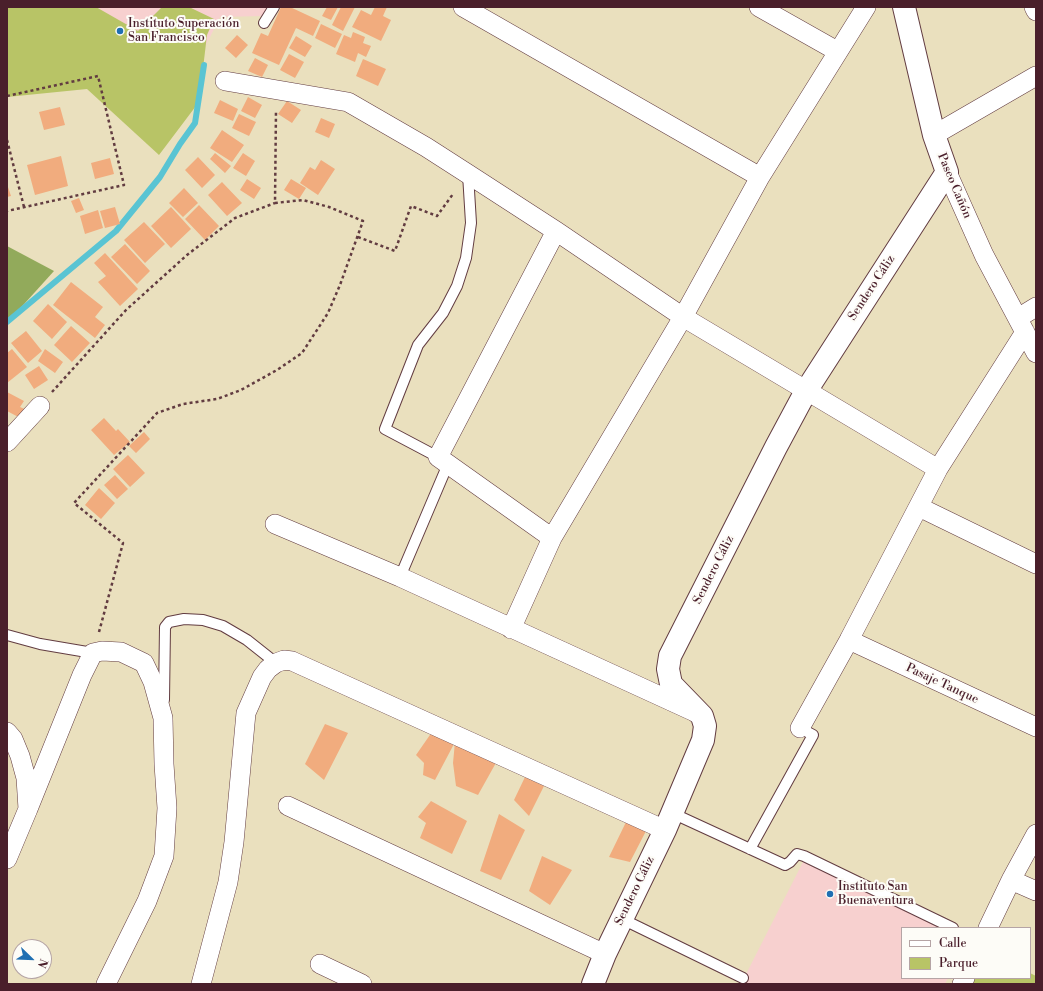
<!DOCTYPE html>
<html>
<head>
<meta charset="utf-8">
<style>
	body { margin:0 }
	#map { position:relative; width:1043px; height:991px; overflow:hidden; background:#eae0be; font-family:"Libre Bodoni",serif }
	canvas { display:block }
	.frame { position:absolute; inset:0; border:8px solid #4a1f2b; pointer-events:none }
	.legend { position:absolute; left:901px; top:927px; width:130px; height:52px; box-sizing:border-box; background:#fdfcf7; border:1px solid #b5a4a5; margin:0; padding:5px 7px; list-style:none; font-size:12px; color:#4a1f2b }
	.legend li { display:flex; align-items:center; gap:8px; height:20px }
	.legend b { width:20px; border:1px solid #b5a4a5 }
	.north { position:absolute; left:12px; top:939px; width:40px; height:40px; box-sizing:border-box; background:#fdfcf7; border:1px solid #b5a4a5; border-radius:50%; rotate:113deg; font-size:11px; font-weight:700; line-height:16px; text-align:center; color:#4a1f2b }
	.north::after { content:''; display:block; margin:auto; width:14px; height:18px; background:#1f6fb2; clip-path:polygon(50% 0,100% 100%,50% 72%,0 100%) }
</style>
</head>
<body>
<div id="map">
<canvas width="1043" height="991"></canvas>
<div class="frame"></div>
<ul class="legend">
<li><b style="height:5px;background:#fff"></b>Calle</li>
<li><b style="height:11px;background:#b8c466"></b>Parque</li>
</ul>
<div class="north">N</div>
</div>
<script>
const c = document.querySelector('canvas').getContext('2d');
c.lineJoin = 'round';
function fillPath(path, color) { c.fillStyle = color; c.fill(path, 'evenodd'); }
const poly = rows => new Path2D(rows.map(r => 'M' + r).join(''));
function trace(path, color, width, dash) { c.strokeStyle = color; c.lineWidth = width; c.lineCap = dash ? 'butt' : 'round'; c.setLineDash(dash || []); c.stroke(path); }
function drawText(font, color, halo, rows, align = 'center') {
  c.font = font + ' "Libre Bodoni",serif'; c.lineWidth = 4; c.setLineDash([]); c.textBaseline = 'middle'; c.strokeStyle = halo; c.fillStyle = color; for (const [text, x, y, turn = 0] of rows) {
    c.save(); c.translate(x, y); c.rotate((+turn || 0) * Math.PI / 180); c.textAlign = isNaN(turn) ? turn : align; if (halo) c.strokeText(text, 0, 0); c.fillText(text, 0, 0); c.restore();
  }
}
fillPath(poly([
	[7,7,269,7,263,16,220,17,201,55],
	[804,860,941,928,902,928,902,978,948,978,945,984,741,984]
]), '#f7d0cf');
fillPath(poly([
	[7,7,96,7,138,31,162,7,189,7,214,19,207,35,199,102,159,155,87,89,7,97],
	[1030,973,1036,976,1036,984,972,984,975,978,1030,978]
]), '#b8c466');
fillPath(poly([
	[7,246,54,271,7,323]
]), '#92aa5b');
trace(poly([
	[7,322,116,231,160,177,180,144,195,123,204,65]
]), '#59c4d3', 6);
fillPath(poly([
	[281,7,290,7,320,21,313,36,296,28,279,65,252,53,261,33,268,36],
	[327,7,338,7,331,20,322,16],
	[341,7,355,7,343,31,332,25],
	[375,7,387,7,383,16,391,20,381,41,352,27,361,10,371,15],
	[321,24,342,34,335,48,315,38],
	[353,32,365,37,363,43,371,46,366,57,358,53,355,62,336,54,344,35,351,38],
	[237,35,248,45,236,58,225,48],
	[296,36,312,46,305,57,289,48],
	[289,54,304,62,295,78,280,70],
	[255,58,268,65,262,77,248,71],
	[363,59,386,69,378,86,356,76],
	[248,97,262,105,255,118,241,111],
	[220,100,238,109,233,121,214,113],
	[287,101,301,110,292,123,278,114],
	[60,107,65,125,44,130,39,112],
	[239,114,256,122,249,136,232,128],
	[321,118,335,124,329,138,315,132],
	[222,130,244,145,232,162,210,148],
	[215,153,231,166,225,173,210,159],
	[243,153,255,161,246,176,233,168],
	[61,156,68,186,35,195,27,165],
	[198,157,215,175,202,188,185,170],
	[110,158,114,174,95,179,91,163],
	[321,160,335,169,318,195,300,183,310,167,315,170],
	[247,179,261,188,254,199,240,190],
	[291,179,306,188,299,199,284,190],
	[222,182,242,203,227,216,208,195],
	[7,184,11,196,7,197],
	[184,188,198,203,183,217,169,203],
	[79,198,84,210,76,213,71,201],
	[199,205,219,226,205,240,185,219],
	[115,207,120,224,105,228,100,211],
	[171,207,191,229,171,248,151,226],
	[98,210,103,228,85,234,80,216],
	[144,222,165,244,145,263,124,240],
	[125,244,150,271,137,284,111,257],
	[105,253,138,289,120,306,98,282,106,276,94,263],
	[71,282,103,307,95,317,105,325,95,338,53,305],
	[48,304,67,322,52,339,33,321],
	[71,326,90,343,72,362,54,345],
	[26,331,42,351,28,363,11,343],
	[12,349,27,367,7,383,7,353],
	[45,349,63,362,55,373,38,361],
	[39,366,48,380,34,389,25,375],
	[7,392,24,401,20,407,29,411,24,420,7,411],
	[104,418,116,431,118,429,130,442,114,455,91,430],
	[144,432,150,439,136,453,129,446],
	[128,455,145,473,130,487,113,469],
	[115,475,128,489,117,499,104,485],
	[99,488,115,503,101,519,85,505],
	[325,724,348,733,324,780,305,764],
	[432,732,455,742,435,780,423,775,424,763,416,755],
	[455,742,497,761,478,795,456,786,453,763],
	[525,777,544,786,529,816,514,800],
	[431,801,467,821,452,854,420,838,426,823,418,817],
	[499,814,525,830,501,880,480,871],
	[627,820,646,831,630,862,609,857],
	[542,856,572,870,550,905,529,891]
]), '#f1ac7e');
const service = poly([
	[264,23,274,7],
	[438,457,385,429,418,345,443,313,457,286,466,258,471,223,468,174],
	[400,577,448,464],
	[7,635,40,644,93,653],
	[164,700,165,627,169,622,184,619,203,620,223,626,247,640,276,663],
	[672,813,785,865,790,862,797,854,804,856,953,928],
	[750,849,813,735,800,728],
	[622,919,743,978]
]);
const minor = poly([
	[463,7,760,177],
	[759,7,837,51],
	[1034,7,1036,11],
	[225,81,348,102,426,147,468,174,556,231,683,317,938,469],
	[934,135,1036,76],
	[947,172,984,255,1036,353],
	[1018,318,1036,307],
	[7,442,40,406],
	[919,507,1036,564],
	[275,524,400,577,697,713],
	[552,538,438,457,556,231],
	[511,629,552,538,683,317,760,177,866,7],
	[849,640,1036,727],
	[800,728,849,640,938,469,1025,332],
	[7,732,13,739,20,756,26,778,28,809,7,859],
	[288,806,605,954],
	[28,809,82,675,93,653,102,651,121,652,144,663,153,682,163,718,164,764,167,808,164,856,147,901,106,984],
	[1011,880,1036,891],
	[988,928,1011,880,1036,834],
	[320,964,362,984],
	[201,984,228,882,234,842,246,713,262,677,268,669,276,663,284,660,292,661,665,830],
	[962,984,965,978]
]);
const tertiary = poly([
	[593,984,605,954,665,830,703,740,705,726,702,716,671,684,668,669,670,656,776,447,806,391,947,172,934,135,904,7]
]);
trace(service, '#623c41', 12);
trace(minor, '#623c41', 20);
trace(tertiary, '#623c41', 24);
trace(poly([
	[7,96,98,76,124,185,7,211],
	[7,140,24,207],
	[358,237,395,251,411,206,437,216,453,194],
	[52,392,126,310,187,255,235,218,275,203],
	[99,632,123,543,74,503,157,413,183,404,217,399,241,390,277,370,302,353,328,313,340,285,363,221,329,207,303,200,275,203,276,110]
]), '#623c41', 2.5, [3, 3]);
trace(service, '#fff', 10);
trace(minor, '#fff', 19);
trace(tertiary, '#fff', 22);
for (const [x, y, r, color] of [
	[120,31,4,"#1f6fb2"],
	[830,894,4,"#1f6fb2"]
]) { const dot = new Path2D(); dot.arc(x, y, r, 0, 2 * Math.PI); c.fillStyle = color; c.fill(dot); trace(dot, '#fdfcf7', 1.5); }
drawText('12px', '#4a1f2b', '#fdfcf7', [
	["Instituto Superación",128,24],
	["San Francisco",128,38],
	["Instituto San",838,887],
	["Buenaventura",838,901]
], 'left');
drawText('12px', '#4a1f2b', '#fdfcf7', [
	["Paseo Cañón",954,186,67],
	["Sendero Cáliz",872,288,-57],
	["Sendero Cáliz",714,570,-63],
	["Pasaje Tanque",942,684,25],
	["Sendero Cáliz",635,891,-64]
]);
</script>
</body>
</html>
